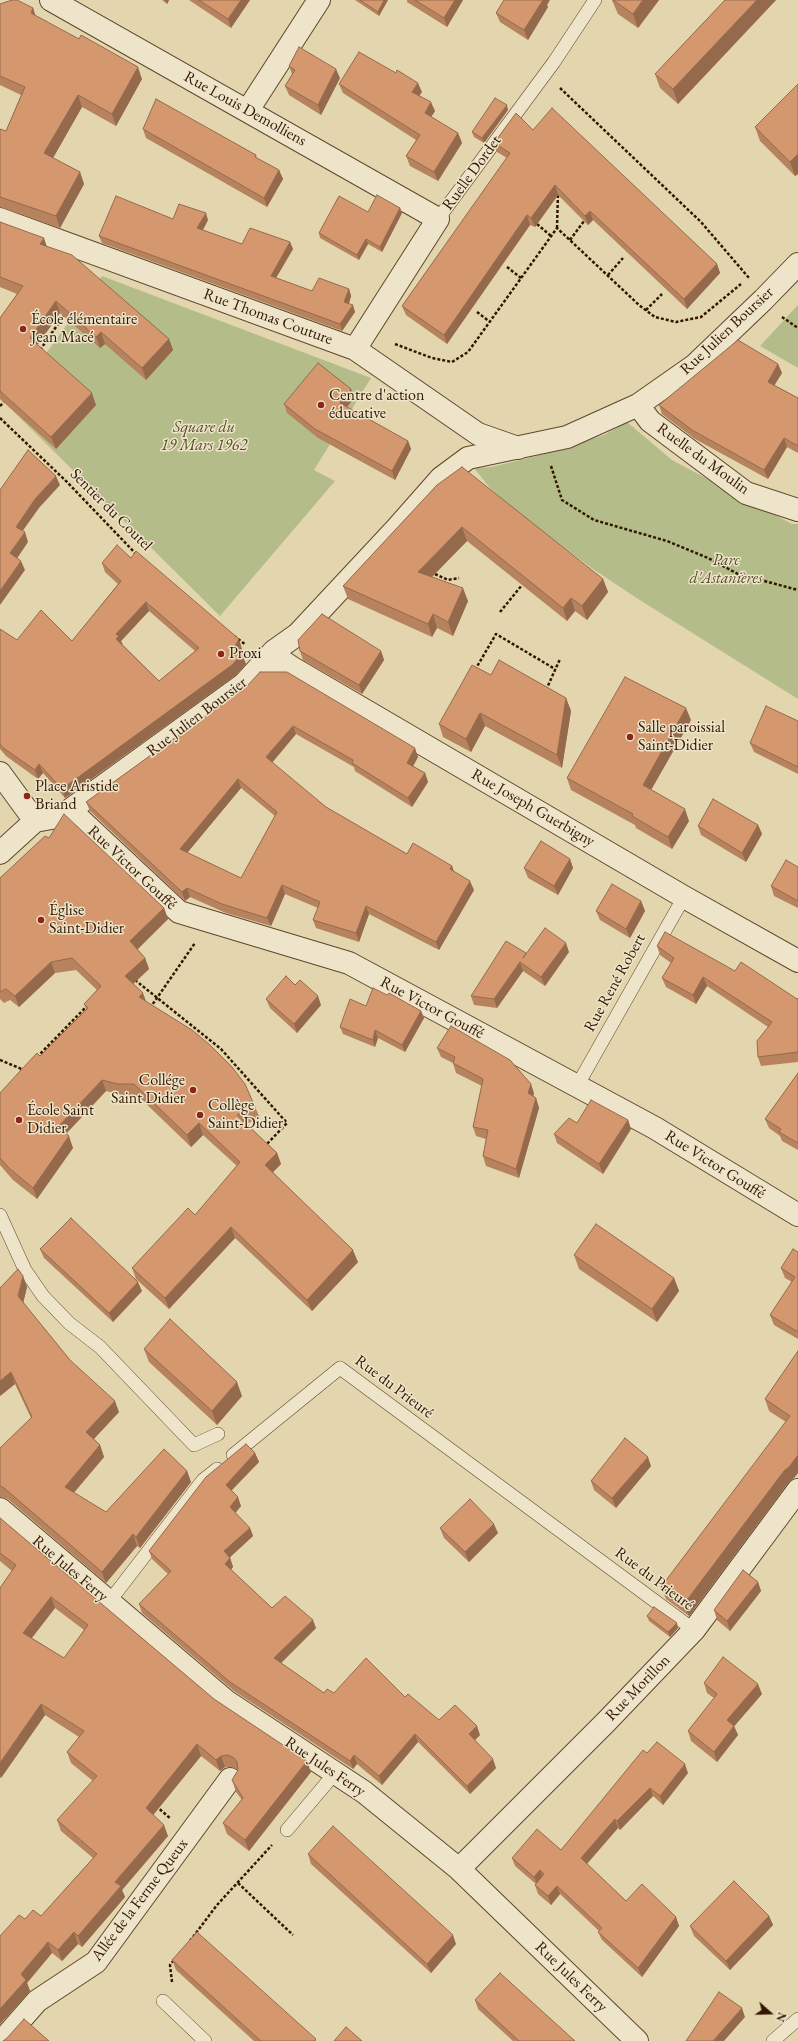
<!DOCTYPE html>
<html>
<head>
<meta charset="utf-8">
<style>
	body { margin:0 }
	#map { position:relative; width:798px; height:2041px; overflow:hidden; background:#e3d6ae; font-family:"EB Garamond",serif }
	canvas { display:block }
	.north { position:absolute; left:750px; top:1993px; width:40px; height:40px; -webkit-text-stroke:3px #ede4ca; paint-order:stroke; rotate:110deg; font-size:11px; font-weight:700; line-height:16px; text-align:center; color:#321700 }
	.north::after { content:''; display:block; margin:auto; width:14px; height:18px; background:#321700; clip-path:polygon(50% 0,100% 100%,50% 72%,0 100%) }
</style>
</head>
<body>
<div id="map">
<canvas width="798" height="2041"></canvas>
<div class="north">N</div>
</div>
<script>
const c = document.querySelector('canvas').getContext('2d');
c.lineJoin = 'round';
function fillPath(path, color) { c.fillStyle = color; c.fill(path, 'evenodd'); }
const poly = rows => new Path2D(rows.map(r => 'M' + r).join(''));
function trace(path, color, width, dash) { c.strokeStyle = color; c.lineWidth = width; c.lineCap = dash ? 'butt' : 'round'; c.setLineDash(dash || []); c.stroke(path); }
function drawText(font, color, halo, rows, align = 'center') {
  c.font = font + ' "EB Garamond",serif'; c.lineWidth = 3; c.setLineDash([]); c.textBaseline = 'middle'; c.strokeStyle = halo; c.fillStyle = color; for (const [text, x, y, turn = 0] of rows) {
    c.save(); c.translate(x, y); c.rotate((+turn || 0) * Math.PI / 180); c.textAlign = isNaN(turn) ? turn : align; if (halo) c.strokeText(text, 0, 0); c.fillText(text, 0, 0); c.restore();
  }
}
fillPath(poly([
	[102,276,371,378,314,470,335,481,220,616,8,406],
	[798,305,798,368,760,346],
	[627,422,672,460,792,524,798,524,798,699,635,597,593,569,516,512,490,488,474,468,492,467,556,451,604,435]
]), '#b4bd8a');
const service = poly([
	[438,219,554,62,595,0],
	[577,1086,684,897],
	[0,1215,25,1270,43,1296,69,1323,100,1347,194,1445,218,1434],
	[233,1455,340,1368,694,1630],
	[109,1602,203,1480,217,1469],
	[287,1830,335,1773],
	[163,2001,205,2041],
	[773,2041,798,2019]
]);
const minor = poly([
	[51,0,438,219,355,349],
	[248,110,319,0],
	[0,219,355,349,478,434,518,448],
	[638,405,650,421,746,493,798,510],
	[266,661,285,663,291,667,684,897,798,961],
	[0,773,35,821],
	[70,810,179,912,349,963,655,1128,798,1215],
	[35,821,57,817,70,810,244,684,274,651,298,634,396,529,441,478,468,458,567,437,638,405,695,365,763,300,798,264],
	[0,853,35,821],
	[0,1509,226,1701,364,1792,459,1869,637,2041],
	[459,1869,607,1721,694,1630,798,1490],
	[2,2041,37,2001,96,1962,230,1779]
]);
trace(service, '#5e472c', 14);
trace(minor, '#5e472c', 24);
trace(poly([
	[560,88,701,222,749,278],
	[537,224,551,236],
	[557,228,558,192],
	[570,240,584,221],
	[507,267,521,278],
	[608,275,623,258],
	[646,310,662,294],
	[477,312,490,322],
	[782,317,798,328],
	[395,344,432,358,452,362,468,352,557,228,639,305,655,317,676,322,701,317,741,284],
	[40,350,65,314],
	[0,406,5,401],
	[0,418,67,482,137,555],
	[551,466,562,500,594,520,667,541,708,558,738,574,798,590],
	[435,574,448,580,459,578],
	[500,612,522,585],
	[234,636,246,645],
	[475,670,496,634,555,669],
	[546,690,560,659],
	[135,980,221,1049,287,1123,266,1145],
	[150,1008,195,943],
	[37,1057,87,1006],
	[0,1060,24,1070],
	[156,1806,171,1819],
	[238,1883,293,1935],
	[190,1941,217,1905,272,1845],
	[172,1982,170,1965,174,1960]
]), '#321700', 2.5, [3, 2]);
trace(service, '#ede4ca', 13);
trace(minor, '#ede4ca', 22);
fillPath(poly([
	[162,0,169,0,167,4],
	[189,0,250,0,231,28],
	[355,0,388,0,379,16],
	[407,0,463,0,447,27,407,2],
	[612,0,659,0,638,28,618,14],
	[725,0,776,0,678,104,660,88,655,74],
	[0,4,33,8,35,16,142,79,116,126,82,107,53,158,80,172,84,184,60,228,0,207,0,129,6,131,21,95,0,85],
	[547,5,548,7,528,40,500,22,496,13],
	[289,66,340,78,321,115,289,95,285,86,292,74],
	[339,84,422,92,419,95,435,111,431,117,458,133,462,143,438,181,410,166,406,156,416,140,343,93],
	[798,84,798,174,795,176,760,141,755,127],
	[508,110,484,143,474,137,472,132],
	[143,129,256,155,257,158,279,170,283,179,267,207,146,138],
	[533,130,717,264,720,273,687,309,593,220,588,225,558,195,535,227,530,225,447,344,406,315,402,306,507,158,497,152,494,143],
	[400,208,402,213,382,252,368,244,359,260,320,238,319,233,368,212],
	[173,219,208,220,203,230,242,244,290,242,293,249,276,278,312,291,349,289,351,296,349,304,355,312,342,331,102,243,99,236],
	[0,222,47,246,169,339,173,350,146,380,105,344,100,348,60,313,37,345,96,405,56,449,0,399,0,318,17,294,0,287],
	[778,364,782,373,774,385,798,398,798,453,787,447,768,479,695,439,662,414,659,405],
	[351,389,354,398,347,407,408,441,411,449,395,480,318,438,287,413,284,404],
	[437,485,603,579,608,592,587,620,575,611,567,621,467,541,432,577,468,601,453,636,437,628,432,637,348,599,343,586],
	[131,558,242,649,240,652,246,664,236,675,65,798,43,773,38,779,6,756,0,749,0,629,17,640,72,641,118,584,105,572,102,563],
	[149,611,195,651,159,681,123,645,121,641],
	[300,651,381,651,384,660,362,694,303,660],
	[491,675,566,698,571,711,562,768,485,726,471,752,443,737,439,724],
	[248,685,418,757,413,766,425,773,428,782,412,807,355,771,354,767,296,734,272,763,326,807,407,854,452,866,454,872,474,890,439,950,369,914,359,942,316,928,313,920,318,908,285,894,271,926,226,913,190,897,185,901,90,811,86,802],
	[241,788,275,816,241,878,187,853],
	[691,720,651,790,689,821,672,849,636,828,635,825,571,790,567,778],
	[798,721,798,774,754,752,750,743],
	[758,825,762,834,746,862,701,835,698,826],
	[570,859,573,868,558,895,528,878,524,868],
	[798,867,798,908,774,896,771,886],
	[0,878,164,908,168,919,137,949,145,958,149,969,133,984,146,1002,255,1107,260,1118,246,1124,277,1153,281,1164,273,1172,358,1262,312,1311,235,1238,169,1309,136,1279,132,1268,195,1215,237,1166,203,1135,191,1147,138,1096,122,1095,106,1091,66,1134,73,1148,37,1199,13,1180,0,1165,0,1093,40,1056,86,1009,84,1004,97,990,76,970,55,973,19,1007,10,1000,4,1003,0,999],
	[641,901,645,911,630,938,600,920,596,911],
	[657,946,735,971,797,999,798,998,798,1062,761,1066,758,1057,768,1027,707,986,696,1004,666,987,662,978,671,963,660,955],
	[569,952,545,986,523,971,497,1008,474,1005,471,996,526,953],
	[295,985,321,1005,297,1033,270,1008,266,999],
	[366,1006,421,1011,424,1018,405,1052,378,1038,375,1047,343,1034,340,1027],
	[437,1048,534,1093,533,1097,536,1098,539,1108,519,1178,486,1166,483,1156,486,1139,476,1136,473,1127,482,1086,456,1073,453,1063,441,1057],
	[798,1073,798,1150,782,1141,780,1136,769,1128,765,1119],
	[628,1120,631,1129,603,1174,557,1143,554,1134,577,1123],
	[40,1249,142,1291,113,1322,44,1258],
	[798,1252,798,1339,774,1325,770,1315,792,1282,785,1278,781,1268],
	[574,1255,674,1278,679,1291,657,1322,579,1269],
	[23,1276,27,1287,23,1303,70,1360,119,1412,94,1439,100,1445,104,1457,74,1493,106,1512,187,1471,191,1482,140,1548,137,1546,106,1583,8,1499,2,1497,0,1497,0,1448,31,1418,15,1384,0,1396],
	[144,1349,242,1396,217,1425,149,1362],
	[798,1351,798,1473,794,1478,788,1483,689,1616,666,1599,661,1587,786,1422,769,1411,765,1399],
	[255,1453,259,1462,231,1491,241,1506,235,1513,250,1528,253,1536,230,1557,233,1567,231,1570,272,1608,316,1628,281,1663,324,1693,405,1697,439,1720,480,1735,475,1740,496,1768,470,1794,418,1742,382,1785,357,1764,353,1769,234,1691,142,1613,139,1604,168,1574,152,1559,149,1551],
	[651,1466,616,1508,594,1490,591,1481],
	[0,1518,214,1699,311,1772,249,1851,227,1834,223,1823,242,1800,236,1792,232,1780,238,1770,232,1767,225,1767,220,1771,201,1756,153,1815,168,1836,122,1890,125,1897,82,1947,78,1944,62,1961,52,1953,27,1983,30,1991,0,2024,0,1936,25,1919,41,1916,93,1858,61,1831,57,1820,93,1781,71,1763,67,1752,79,1737,45,1715,1,1778,0,1777,0,1588,12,1571,0,1561],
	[55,1608,84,1630,64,1658,32,1638],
	[440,1528,498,1533,469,1562,444,1538],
	[758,1582,761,1591,730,1631,717,1620,714,1610],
	[647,1616,678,1628,670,1637,649,1621],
	[704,1683,762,1694,734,1726,738,1735,717,1762,691,1741,688,1731,714,1698,707,1693],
	[647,1753,688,1773,663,1805,653,1796,620,1830,618,1828,587,1864,626,1901,676,1917,679,1926,642,1977,602,1940,598,1932,599,1931,560,1894,551,1905,538,1894,535,1885,536,1884,515,1866,512,1858,561,1850],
	[308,1854,456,1944,431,1973,311,1864],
	[769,1916,773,1925,730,1970,694,1936,690,1926],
	[172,1960,316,2039,316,2041,254,2041,176,1970],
	[475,2000,575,2041,513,2041,478,2009]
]), '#b7825e');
fillPath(poly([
	[165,0,169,0,167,4],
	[241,0,250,0,231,28,228,19],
	[384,0,388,0,379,16,378,12],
	[455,0,463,0,447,27,444,18],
	[543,0,550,0,547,5,548,7,528,40,524,30],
	[643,0,659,0,638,28,633,14],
	[757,0,776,0,678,104,673,89],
	[33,8,37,20,31,13],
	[138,67,142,79,116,126,112,114],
	[336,69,340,78,321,115,318,105],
	[418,83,422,92,416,101,412,92],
	[78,95,82,107,49,165,44,153],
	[431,102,435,111,428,122,425,113],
	[507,105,508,110,484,143,482,138],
	[458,133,462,143,438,181,434,172],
	[798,154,798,174,795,176,790,162],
	[279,170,283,179,267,207,264,198],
	[80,172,84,184,60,228,56,216],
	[555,185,558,195,535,227,531,218],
	[400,208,402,213,382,252,380,247],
	[590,211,593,220,588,225,585,216],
	[206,213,208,220,200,235,197,228],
	[527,215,530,225,447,344,444,335],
	[44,238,48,250,40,244],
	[366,239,368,244,359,260,357,255],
	[290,242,293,249,273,283,271,276],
	[717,264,720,273,687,309,684,299],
	[349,289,351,296,347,309,344,302],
	[56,301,60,313,34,350,30,338],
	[353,305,355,312,342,331,340,324],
	[101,332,105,344,100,348,96,337],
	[169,339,173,350,146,380,142,368],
	[778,364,782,373,771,391,768,382],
	[351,389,354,398,343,412,340,403],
	[92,393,96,405,56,449,51,437],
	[784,438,787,447,768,479,764,470],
	[408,441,411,449,395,480,392,471],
	[56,476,60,485,39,508,19,536,16,527,35,499],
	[462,527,467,541,423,586,418,572],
	[25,532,28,542,14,563,10,553],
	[21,561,25,570,0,605,0,591],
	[603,579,608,592,587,620,582,606],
	[463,588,468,601,453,636,448,622],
	[571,598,575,611,567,621,563,608],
	[146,602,149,611,121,641,123,645,116,639,116,634],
	[433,614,437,628,432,637,428,624],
	[239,639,242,649,238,655,235,646],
	[381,651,384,660,362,694,359,685],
	[242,654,246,664,236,675,65,798,62,789],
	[566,698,571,711,562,768,557,755],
	[686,708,691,720,647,797,643,785],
	[480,713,485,726,471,752,466,739],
	[293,726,296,734,269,766,266,757],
	[415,748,418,757,410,772,407,763],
	[39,764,43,773,38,779,35,770],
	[425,773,428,782,412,807,408,798],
	[238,779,241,788,183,858,180,849],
	[685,809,689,821,672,849,668,837],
	[758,825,762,834,746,862,742,853],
	[570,859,573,868,558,895,554,886],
	[452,866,455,875,450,869],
	[470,881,474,890,439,950,436,942],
	[282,885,285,894,271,926,267,918],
	[187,888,190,897,185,901,182,892],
	[641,901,645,911,630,938,626,929],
	[366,906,369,914,359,942,356,933],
	[164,908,168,919,134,953,130,941],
	[566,943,569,952,545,986,541,977],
	[145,958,149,969,130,987,125,976],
	[51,962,55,973,19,1007,15,996],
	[520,962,523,971,497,1008,494,999],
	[703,977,707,986,696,1004,693,995],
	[143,993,147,1004,139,997],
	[318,996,321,1005,297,1033,294,1024],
	[421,1011,424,1018,405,1052,402,1045],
	[375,1030,378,1038,375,1047,373,1040],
	[102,1080,106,1091,62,1138,58,1127],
	[531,1084,534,1093,532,1102,528,1093],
	[536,1098,539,1108,519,1178,516,1169],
	[628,1120,631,1129,603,1174,599,1164],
	[199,1123,203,1135,191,1147,187,1135],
	[69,1136,73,1148,37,1199,33,1188],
	[277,1153,281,1164,269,1176,265,1165],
	[231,1227,235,1238,169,1309,165,1298],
	[353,1250,358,1262,312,1311,307,1300],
	[23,1276,27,1287,22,1308,18,1296],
	[674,1278,679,1291,657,1322,652,1309],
	[138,1282,142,1291,113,1322,109,1313],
	[11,1372,15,1384,0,1396,0,1381],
	[237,1382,242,1396,217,1425,212,1411],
	[115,1401,119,1412,90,1443,86,1432],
	[100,1445,104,1457,69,1498,65,1487],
	[255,1453,259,1462,229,1493,226,1485],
	[798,1455,798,1473,794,1478,788,1483,689,1616,684,1604,784,1471],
	[648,1457,651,1466,616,1508,612,1498],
	[187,1471,191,1482,140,1548,136,1537],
	[238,1497,241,1506,233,1516,230,1507],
	[494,1524,498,1533,469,1562,465,1552],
	[250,1528,253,1536,227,1560,224,1551],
	[133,1534,137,1546,106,1583,102,1572],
	[230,1558,233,1567,228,1573,225,1564],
	[758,1582,761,1591,730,1631,727,1621],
	[51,1597,55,1608,27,1644,23,1633],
	[313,1620,316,1628,277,1667,274,1658],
	[677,1623,678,1628,670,1637,668,1632],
	[758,1684,762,1694,731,1730,727,1720],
	[41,1704,45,1715,1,1778,0,1775,0,1763],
	[477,1726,480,1735,472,1743,469,1734],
	[734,1726,738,1735,717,1762,714,1752],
	[415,1734,418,1742,382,1785,379,1776],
	[197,1744,201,1756,150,1819,146,1808],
	[354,1755,357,1764,353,1769,350,1761],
	[221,1756,225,1767,220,1771,216,1760],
	[493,1759,496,1768,470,1794,467,1786],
	[307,1761,311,1772,249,1851,245,1840],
	[685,1764,688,1773,663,1805,660,1796],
	[650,1788,653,1796,620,1830,617,1821],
	[615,1819,618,1828,584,1867,581,1858],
	[164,1825,168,1836,122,1890,125,1897,82,1947,78,1936,115,1882],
	[540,1870,543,1879,538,1886,534,1877],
	[557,1886,560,1894,551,1905,548,1896],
	[769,1916,773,1925,730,1970,726,1961],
	[676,1917,679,1926,642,1977,638,1968],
	[74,1932,78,1944,62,1961,58,1950],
	[453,1935,456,1944,431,1973,427,1964],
	[48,1942,52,1953,27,1983,30,1991,0,2024,0,2009,21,1974],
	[742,2008,745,2017,724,2041,713,2041]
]), '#956a4c');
const building = poly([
	[12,0,17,0,33,8,31,13,79,39,81,35,138,67,112,114,78,95,44,153,80,172,56,216,0,197,0,129,6,131,25,87,0,76,0,4,12,0],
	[199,0,241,0,228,19,199,0],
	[360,0,384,0,378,12,360,0],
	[415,0,455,0,444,18,415,0],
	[504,0,543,0,524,30,496,13,504,0],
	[613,0,643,0,633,14,613,0],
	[725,0,757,0,673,89,655,74,725,0],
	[299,47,336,69,318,105,285,86,295,70,289,66,299,47],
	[359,52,396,73,397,70,418,83,412,92,431,102,425,113,458,133,434,172,406,156,420,135,339,84,359,52],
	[798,84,798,154,790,162,755,127,798,84],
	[495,98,507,105,482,138,472,132,495,98],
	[156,99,256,155,255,157,279,170,264,198,143,129,156,99],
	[552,108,717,264,684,299,590,211,585,216,555,185,531,218,527,215,444,335,402,306,510,153,494,143,516,113,533,130,552,108],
	[377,195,400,208,380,247,366,239,357,255,319,233,339,196,368,212,377,195],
	[116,196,173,219,179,204,206,213,197,228,242,244,250,228,290,242,271,276,312,291,319,278,349,289,344,302,353,305,340,324,99,236,116,196],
	[0,222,44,238,40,244,72,255,169,339,142,368,101,332,96,337,56,301,30,338,92,393,51,437,0,391,0,318,23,286,0,277,0,222],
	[738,340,778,364,768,382,798,398,798,446,784,438,764,470,692,430,659,405,738,340],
	[318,363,351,389,340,403,408,441,392,471,315,429,284,404,318,363],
	[28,450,56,476,35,499,16,527,25,532,10,553,21,561,0,591,0,490,28,450],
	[462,467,603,579,582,606,571,598,563,608,462,527,418,572,463,588,448,622,433,614,428,624,343,586,437,485,462,467],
	[117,545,131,558,136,551,239,639,235,646,242,654,232,665,62,789,39,764,35,770,2,747,0,744,0,629,17,640,41,610,72,641,121,581,102,563,117,545],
	[146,602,199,648,159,681,116,639,119,636,116,634,146,602],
	[322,614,381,651,359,685,300,651,298,640,322,614],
	[499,660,566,698,557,755,480,713,466,739,439,724,472,665,491,675,499,660],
	[260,672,287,672,415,748,407,763,425,773,408,798,352,763,353,760,293,726,266,757,326,807,407,854,413,843,452,866,450,869,470,881,436,942,366,906,356,933,313,920,320,902,282,885,267,918,222,904,187,888,182,892,86,802,248,685,260,672],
	[238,779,277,812,241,878,180,849,238,779],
	[625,677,686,708,643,785,685,809,668,837,632,816,633,814,567,778,625,677],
	[766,706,798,721,798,767,750,743,766,706],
	[713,799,758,825,742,853,698,826,713,799],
	[64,814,164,908,130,941,145,958,125,976,143,993,139,997,192,1030,210,1045,232,1067,245,1084,255,1107,237,1115,277,1153,265,1165,353,1250,307,1300,231,1227,165,1298,132,1268,188,1208,195,1215,240,1162,199,1123,187,1135,134,1084,118,1084,102,1080,58,1127,69,1136,33,1188,9,1168,0,1158,0,1093,21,1070,37,1053,40,1056,88,1008,84,1004,101,986,72,958,51,962,15,996,6,989,0,992,0,878,45,836,49,838,64,814],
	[541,841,570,859,554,886,524,868,541,841],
	[786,860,798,867,798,901,771,886,786,860],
	[612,884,641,901,626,929,596,911,612,884],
	[545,928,566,943,541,977,520,962,494,999,471,996,506,941,526,953,523,958,545,928],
	[665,932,735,971,741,962,797,999,798,998,798,1052,758,1057,757,1041,772,1022,703,977,693,995,662,978,674,958,657,946,665,932],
	[286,976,295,985,300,980,318,996,294,1024,266,999,286,976],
	[373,988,387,995,389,993,421,1011,402,1045,375,1030,373,1040,340,1027,350,999,366,1006,373,988],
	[451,1026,510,1060,531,1084,528,1093,536,1098,516,1169,483,1156,488,1130,473,1127,483,1079,453,1063,455,1057,437,1048,451,1026],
	[798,1073,798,1143,779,1132,781,1129,765,1119,798,1073],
	[591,1100,628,1120,599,1164,554,1134,569,1118,577,1123,591,1100],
	[71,1218,138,1282,109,1313,40,1249,71,1218],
	[596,1224,674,1278,652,1309,574,1255,596,1224],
	[793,1249,798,1252,798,1332,770,1315,795,1277,781,1268,793,1249],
	[18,1269,23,1276,18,1296,70,1360,115,1401,86,1432,100,1445,65,1487,106,1512,164,1449,187,1471,136,1537,133,1534,102,1572,4,1488,0,1486,0,1448,32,1417,11,1372,0,1381,0,1288,18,1269],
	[170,1319,237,1382,212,1411,144,1349,170,1319],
	[798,1351,798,1455,790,1466,784,1471,684,1604,661,1587,790,1416,765,1399,798,1351],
	[625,1438,648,1457,612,1498,591,1481,625,1438],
	[246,1444,255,1453,226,1485,238,1497,230,1507,250,1528,224,1551,230,1558,225,1564,272,1608,285,1596,313,1620,274,1658,324,1693,327,1689,334,1693,366,1658,405,1697,408,1694,439,1720,455,1705,477,1726,469,1734,493,1759,467,1786,415,1734,379,1776,354,1755,350,1761,230,1682,139,1604,171,1571,149,1551,206,1477,246,1444],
	[470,1499,494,1524,465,1552,440,1528,470,1499],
	[0,1518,214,1699,307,1761,245,1840,223,1823,243,1798,232,1780,238,1770,237,1762,234,1758,228,1755,221,1756,216,1760,197,1744,146,1808,164,1825,115,1882,121,1886,78,1936,74,1932,58,1950,48,1942,21,1974,26,1980,0,2009,0,1936,19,1915,25,1919,33,1910,41,1916,97,1854,57,1820,97,1776,67,1752,84,1731,41,1704,0,1763,0,1588,16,1565,0,1553,0,1518],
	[51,1597,88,1625,64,1658,23,1633,51,1597],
	[743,1570,758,1582,727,1621,714,1610,743,1570],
	[654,1607,677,1623,668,1632,647,1616,654,1607],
	[723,1657,758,1684,727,1720,734,1726,714,1752,688,1731,717,1694,704,1683,723,1657],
	[657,1742,685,1764,660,1796,650,1788,617,1821,615,1819,581,1858,626,1901,642,1884,676,1917,638,1968,598,1932,602,1928,557,1886,548,1896,535,1885,544,1874,540,1870,534,1877,512,1858,537,1829,561,1850,643,1750,647,1753,657,1742],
	[333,1826,453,1935,427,1964,308,1854,333,1826],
	[734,1881,769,1916,726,1961,690,1926,734,1881],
	[197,1932,316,2039,314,2041,261,2041,172,1960,197,1932],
	[500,1973,575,2041,519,2041,475,2000,500,1973],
	[719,1992,742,2008,713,2041,686,2041,719,1992],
	[24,2019,49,2041,3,2041,7,2038,24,2019],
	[346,2027,362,2041,334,2041,346,2027]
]);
fillPath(building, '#d5976d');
trace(building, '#956a4c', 1);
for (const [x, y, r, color] of [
	[23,329,4,"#8f2418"],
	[321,405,4,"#8f2418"],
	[221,654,4,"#8f2418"],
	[630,737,4,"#8f2418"],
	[27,796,4,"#8f2418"],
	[41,920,4,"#8f2418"],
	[193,1090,4,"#8f2418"],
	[200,1115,4,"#8f2418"],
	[19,1120,4,"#8f2418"]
]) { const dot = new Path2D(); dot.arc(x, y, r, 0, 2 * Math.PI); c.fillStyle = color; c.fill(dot); trace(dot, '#ede4ca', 1.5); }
drawText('16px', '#321700', '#ede4ca', [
	["Rue Louis Demolliens",245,109,29],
	["Ruelle Dordet",472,173,-54],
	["Rue Thomas Couture",268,317,20],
	["Rue Julien Boursier",727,331,-43],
	["Ruelle du Moulin",703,459,36],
	["Sentier du Coutel",111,510,45],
	["Rue Julien Boursier",197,717,-37],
	["Rue Joseph Guerbigny",533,808,30],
	["Rue Victor Gouffé",132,868,43],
	["Rue René Robert",615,983,-61],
	["Rue Victor Gouffé",432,1008,28],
	["Rue Victor Gouffé",715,1165,32],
	["Rue du Prieuré",394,1387,37],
	["Rue Jules Ferry",70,1569,40],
	["Rue du Prieuré",654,1579,37],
	["Rue Morillon",638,1688,-46],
	["Rue Jules Ferry",325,1767,34],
	["Allée de la Ferme Queux",140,1900,-53],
	["Rue Jules Ferry",571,1977,44]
]);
drawText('16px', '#321700', '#ede4ca', [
	["École élémentaire",31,320],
	["Jean Macé",31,338],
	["Centre d'action",329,396],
	["éducative",329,414],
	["Proxi",229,654],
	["Salle paroissial",638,728],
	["Saint-Didier",638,746],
	["Place Aristide",35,787],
	["Briand",35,805],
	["Église",49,911],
	["Saint-Didier",49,929],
	["Collége",185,1081,"right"],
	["Saint Didier",185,1099,"right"],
	["Collège",208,1106],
	["Saint-Didier",208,1124],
	["École Saint",27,1111],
	["Didier",27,1129]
], 'left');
drawText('italic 16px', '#594929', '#ede4ca', [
	["Square du",204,428],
	["19 Mars 1962",204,446],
	["Parc",726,561],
	["d'Astanières",726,579]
]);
</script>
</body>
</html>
